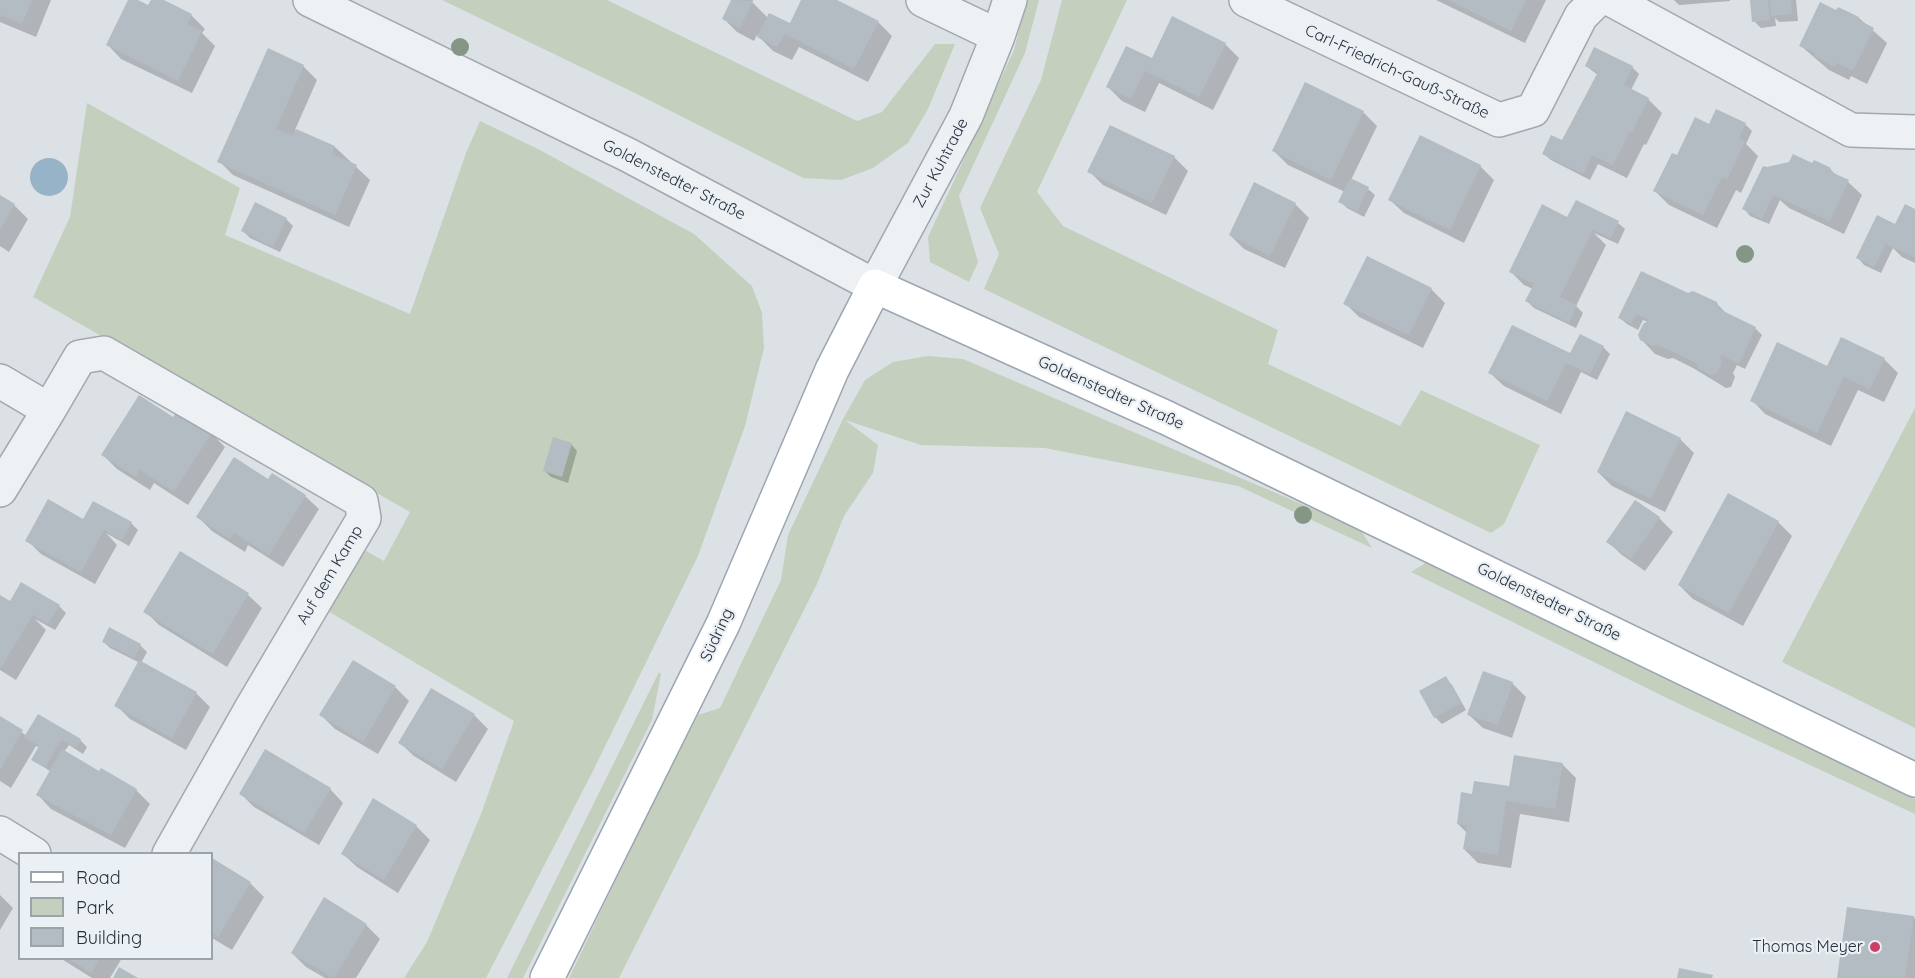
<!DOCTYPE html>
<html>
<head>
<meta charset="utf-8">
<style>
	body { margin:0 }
	#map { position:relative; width:1915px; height:978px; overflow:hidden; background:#dce1e6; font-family:Quicksand,sans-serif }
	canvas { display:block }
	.legend { position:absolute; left:18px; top:852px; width:195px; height:108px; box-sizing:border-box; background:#ebf0f4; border:2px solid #9ca3aa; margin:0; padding:8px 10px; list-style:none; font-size:18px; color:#26303c }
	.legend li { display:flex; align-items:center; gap:12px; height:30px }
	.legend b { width:30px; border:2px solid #9ca3aa }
</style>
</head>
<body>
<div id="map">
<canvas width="1915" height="978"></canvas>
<ul class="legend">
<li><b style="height:8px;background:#fff"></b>Road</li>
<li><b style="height:16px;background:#c4d0bd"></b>Park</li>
<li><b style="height:16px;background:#b3bbc3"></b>Building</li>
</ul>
</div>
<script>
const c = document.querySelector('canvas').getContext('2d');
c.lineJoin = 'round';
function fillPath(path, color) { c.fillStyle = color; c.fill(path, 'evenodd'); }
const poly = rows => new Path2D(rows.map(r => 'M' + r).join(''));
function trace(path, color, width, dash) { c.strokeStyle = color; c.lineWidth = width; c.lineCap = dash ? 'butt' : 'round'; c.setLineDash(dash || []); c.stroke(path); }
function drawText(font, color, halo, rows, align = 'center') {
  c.font = font + ' Quicksand,sans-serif'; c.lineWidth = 4.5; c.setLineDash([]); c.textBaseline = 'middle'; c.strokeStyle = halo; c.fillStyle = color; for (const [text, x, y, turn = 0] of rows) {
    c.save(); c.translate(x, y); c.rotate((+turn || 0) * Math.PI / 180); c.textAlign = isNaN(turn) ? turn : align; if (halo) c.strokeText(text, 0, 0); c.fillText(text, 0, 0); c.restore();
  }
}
fillPath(poly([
	[442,0,607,0,857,121,882,112,935,44,955,44,928,109,908,143,873,168,841,180,803,178,641,96],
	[1027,0,1039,0,1025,53,959,196,978,262,969,282,930,262,928,237,1014,50],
	[1062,0,1127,0,1037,192,1063,226,1278,330,1268,364,1400,426,1421,390,1540,445,1504,524,1491,533,984,289,999,254,980,208,1041,80],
	[87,103,240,188,225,235,410,314,466,153,480,121,538,149,694,234,752,286,762,313,764,348,745,426,698,556,592,773,486,978,404,978,427,942,481,814,514,721,326,610,361,548,384,561,410,512,33,297,70,217],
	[928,356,963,359,1360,529,1372,548,1238,486,1045,448,921,445,845,420,878,445,873,473,844,516,817,584,619,978,569,978,643,823,698,715,720,708,781,580,788,535,843,419,865,380,893,362],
	[1915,408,1915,728,1782,662],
	[1427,562,1687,690,1915,799,1915,814,1675,702,1411,572],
	[659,672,661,674,652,720,523,978,507,978]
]), '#c4d0bd');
fillPath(poly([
	'30 177a19 19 0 1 1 38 0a19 19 0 1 1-38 0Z'
]), '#96b3c7');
fillPath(poly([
	[0,0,51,0,36,37,0,22],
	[129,0,134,0,149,7,152,0,160,0,191,15,205,29,202,33,215,46,192,93,121,59,108,45],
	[733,0,753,0,752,2,768,18,790,25,803,0,834,0,878,22,892,36,868,82,799,47,792,60,773,51,757,35,754,41,737,32,724,19],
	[1436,0,1546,0,1525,43],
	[1674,0,1730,0,1730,1,1679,5],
	[1752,0,1796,0,1798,21,1779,22,1775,18,1776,26,1761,28,1754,21],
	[1859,18,1887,43,1867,84,1851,76,1849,80,1829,70,1801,46],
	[1225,44,1239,58,1213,110,1159,83,1145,112,1122,101,1108,87,1152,60],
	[1595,49,1632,67,1639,74,1631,90,1648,99,1662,113,1646,145,1644,144,1627,178,1598,164,1590,180,1551,160,1544,154,1568,145,1598,75,1586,66],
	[303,66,317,80,295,130,335,147,370,180,349,227,233,175,219,161],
	[1363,112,1377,126,1351,180,1368,189,1375,195,1364,217,1347,208,1340,201,1345,192,1288,165,1274,151],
	[1745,124,1752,131,1746,144,1758,156,1741,193,1736,190,1717,228,1669,205,1655,191,1677,157,1715,129],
	[1174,157,1188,171,1166,215,1103,185,1089,171],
	[1813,165,1830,169,1837,176,1848,182,1862,195,1844,234,1789,208,1780,200,1769,224,1750,216,1744,209],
	[1480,166,1494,180,1464,243,1404,213,1390,200],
	[0,197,14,205,28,219,9,252,0,246],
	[1295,204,1309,218,1285,268,1244,249,1230,235],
	[1915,211,1915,263,1902,257,1893,248,1881,273,1864,265,1858,258,1895,226],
	[286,219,293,226,280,252,250,238,243,231],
	[1568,219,1618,223,1625,229,1618,244,1594,233,1606,245,1576,306,1583,313,1576,328,1534,308,1527,301,1533,289,1524,285,1510,271],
	[1431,289,1445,303,1423,348,1359,317,1345,303],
	[1688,295,1716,303,1727,314,1755,328,1762,335,1745,369,1737,365,1733,373,1735,377,1731,387,1726,388,1693,368,1673,358,1668,359,1655,354,1641,339,1651,323,1643,320,1638,330,1627,324,1620,318],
	[1603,347,1610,354,1597,380,1581,372,1561,414,1504,386,1490,373],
	[1884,359,1898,373,1884,402,1858,390,1831,446,1765,414,1752,400,1828,368],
	[174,419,211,433,225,447,188,505,154,483,150,490,117,469,103,455],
	[1680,439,1694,453,1665,512,1612,486,1598,472],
	[571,444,577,451,568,483,551,477,545,471],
	[269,481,305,496,319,509,283,567,248,545,245,552,212,531,198,517],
	[1659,518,1673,532,1645,571,1622,555,1608,542],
	[84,521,131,523,138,530,129,546,106,533,117,545,95,584,41,554,27,540],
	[1778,522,1792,536,1743,626,1693,599,1679,585],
	[180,553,248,595,262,608,227,667,159,625,145,611],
	[22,584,59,606,66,613,55,630,35,619,46,630,16,680,0,670,0,597,15,606],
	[103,641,140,645,147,652,141,663,196,693,210,707,186,750,130,719,116,705,140,663,110,648],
	[353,662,396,688,409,701,378,754,335,729,321,715],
	[1445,678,1452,685,1466,710,1442,724,1435,717],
	[1512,683,1526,697,1512,738,1483,728,1469,715],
	[474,715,488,729,456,782,414,756,400,743],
	[0,718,27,736,80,740,87,747,83,754,69,745,64,752,100,773,136,790,150,804,125,848,51,809,38,795,51,772,33,759,40,748,36,746,11,788,0,781],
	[1562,764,1576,778,1569,822,1520,814,1511,868,1478,863,1464,849,1467,833,1458,824,1473,796,1510,788],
	[330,789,343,803,319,845,254,807,241,794],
	[416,826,430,840,398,893,357,867,343,854],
	[212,860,250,883,264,897,232,950,212,938],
	[0,895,13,908,0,930],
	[1913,917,1915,919,1915,978,1839,978],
	[366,925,380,939,356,978,325,978,306,967,292,953],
	[60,958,122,958,110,978,92,978]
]), '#0003');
fillPath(poly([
	[0,0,32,0,22,24,0,15],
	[128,0,138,0,148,5,151,0,164,0,192,14,187,24,202,31,178,81,106,45],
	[731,0,753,1,740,28,722,19],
	[801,0,837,0,879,21,854,69,785,34,777,47,757,37,769,13,790,23],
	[1448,0,1526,0,1511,31],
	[1750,0,1768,0,1770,20,1752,22],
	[1770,0,1791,0,1792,14,1771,16],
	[1820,2,1836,10,1838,7,1859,17,1859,20,1874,28,1853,71,1837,63,1835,67,1814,56,1815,53,1799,46],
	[1172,16,1226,43,1199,97,1145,71,1131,99,1106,87,1126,46,1152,58],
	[1594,47,1633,66,1624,85,1649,98,1632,132,1630,131,1613,165,1592,155,1583,174,1542,154,1551,135,1562,140,1598,72,1585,66],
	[268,48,304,65,276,129,293,136,296,129,335,146,332,154,357,165,335,215,217,162],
	[1305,82,1364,111,1331,180,1272,151],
	[1716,109,1746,123,1739,138,1745,141,1727,180,1722,177,1703,215,1653,191,1672,153,1677,155,1695,117,1709,124],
	[1110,125,1175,156,1152,203,1087,172],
	[1420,135,1481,165,1450,230,1388,200],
	[1793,154,1812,163,1814,160,1831,168,1829,171,1849,180,1830,221,1773,195,1762,219,1742,209,1763,166,1767,167,1789,162],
	[1350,178,1369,187,1357,211,1338,202],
	[1254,182,1296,203,1270,256,1229,235],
	[0,195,15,204,0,230],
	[1576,200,1619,221,1611,238,1593,230,1560,297,1577,305,1569,323,1525,301,1534,284,1509,272,1542,204,1567,217],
	[255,202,287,218,273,247,241,231],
	[1905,204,1915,209,1915,258,1886,244,1874,267,1856,258,1877,215,1895,224],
	[1367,256,1432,288,1409,335,1343,304],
	[1641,271,1688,293,1693,291,1717,302,1719,309,1756,327,1739,364,1722,355,1720,358,1722,363,1717,373,1711,375,1699,369,1697,364,1678,354,1658,345,1653,346,1640,340,1638,335,1643,324,1649,320,1636,314,1631,324,1618,318],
	[1512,325,1570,353,1580,334,1604,346,1590,374,1566,363,1547,401,1488,373],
	[1841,337,1885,358,1870,389,1844,377,1817,433,1750,401,1777,342,1827,366],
	[139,395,173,417,178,410,212,432,174,492,140,470,136,477,101,455],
	[1626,411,1681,438,1651,499,1597,472],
	[553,437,572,443,562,477,543,471],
	[234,457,268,479,272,473,306,495,269,555,234,533,230,539,196,517],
	[1728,493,1779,521,1729,613,1678,585],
	[48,499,83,519,93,501,132,522,122,540,104,530,81,572,25,541],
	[1635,500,1660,517,1631,559,1606,542],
	[180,551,249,593,213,654,143,612],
	[21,582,60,605,48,624,33,615,0,669,0,595,10,601],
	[109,627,141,644,134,658,102,642],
	[139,660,197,692,172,738,114,706],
	[353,660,396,686,363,742,319,715],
	[1483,671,1513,682,1498,725,1467,715],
	[1446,676,1461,703,1434,718,1419,691],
	[431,688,475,714,442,769,398,743],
	[38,714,81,739,76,748,61,740,45,768,31,760,39,746,24,737],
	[0,716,23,730,0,770],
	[62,749,99,771,101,768,137,789,111,835,36,795],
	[265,749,331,788,304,833,239,794],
	[1514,755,1563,763,1555,809,1506,801,1498,855,1463,849,1467,826,1457,824,1461,792,1472,794,1474,781,1509,786],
	[373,798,417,825,384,880,341,854],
	[212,858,251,882,218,937,212,933],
	[324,897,367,924,334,978,291,953],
	[1847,907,1914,916,1905,978,1837,978],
	[67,958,100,958,91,973],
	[119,967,138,978,113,978],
	[1679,968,1713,975,1712,978,1677,978]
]), '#b3bbc3');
const minor = poly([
	[310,0,628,155,875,286,966,116,998,36,1010,0],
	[923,0,998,36],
	[1246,0,1499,120,1533,110,1581,16,1597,0],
	[1612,0,1851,130,1915,132],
	[0,381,49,410,0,490],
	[49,410,80,357,104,353,361,501,364,518,251,709,169,854],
	[0,833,34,854]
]);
const major = poly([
	[547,978,723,624,832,370,875,286,1167,418,1915,780]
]);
trace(minor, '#a2a8b0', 36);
trace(major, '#9ba6b2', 36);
trace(minor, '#eef1f4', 33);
trace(major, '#fff', 33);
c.fillStyle = '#859684';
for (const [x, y] of [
	[460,47],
	[1745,254],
	[1303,515]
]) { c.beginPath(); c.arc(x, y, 9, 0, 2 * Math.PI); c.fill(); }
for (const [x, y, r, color] of [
	[1875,947,6,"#cd3f63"]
]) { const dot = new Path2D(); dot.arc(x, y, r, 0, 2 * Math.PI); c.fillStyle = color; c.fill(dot); trace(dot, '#ebf0f4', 2); }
drawText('16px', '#26303c', '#ebf0f4', [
	["Carl-Friedrich-Gauß-Straße",1397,72,25],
	["Zur Kuhtrade",941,163,-62],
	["Goldenstedter Straße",674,180,27],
	["Goldenstedter Straße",1111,393,24],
	["Auf dem Kamp",330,575,-59],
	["Goldenstedter Straße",1549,602,26],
	["Südring",717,635,-65]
]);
drawText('16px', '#26303c', '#ebf0f4', [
	["Thomas Meyer",1863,947]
], 'right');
</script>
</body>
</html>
